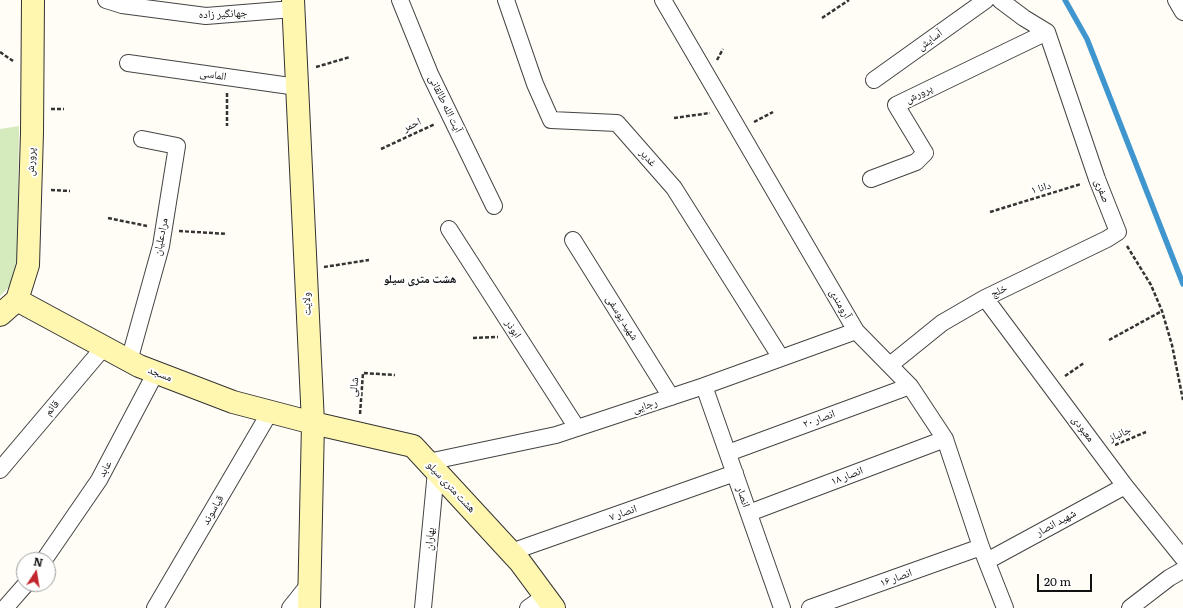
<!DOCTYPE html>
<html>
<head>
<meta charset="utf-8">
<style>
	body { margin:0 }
	#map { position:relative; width:1183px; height:608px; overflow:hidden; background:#fffdf5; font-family:Literata,serif }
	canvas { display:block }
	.north { position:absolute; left:16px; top:552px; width:40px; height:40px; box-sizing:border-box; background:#fff; border:1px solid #a0a0a0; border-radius:50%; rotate:12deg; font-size:11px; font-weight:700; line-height:16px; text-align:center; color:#111 }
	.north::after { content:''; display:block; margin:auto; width:14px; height:18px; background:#c4262e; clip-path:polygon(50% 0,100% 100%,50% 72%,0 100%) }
	.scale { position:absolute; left:1037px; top:574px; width:55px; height:18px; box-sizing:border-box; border:2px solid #111; border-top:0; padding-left:5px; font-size:12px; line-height:14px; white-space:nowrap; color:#111; -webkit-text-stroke:3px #fff; paint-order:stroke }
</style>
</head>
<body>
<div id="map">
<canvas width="1183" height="608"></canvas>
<div class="north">N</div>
<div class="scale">20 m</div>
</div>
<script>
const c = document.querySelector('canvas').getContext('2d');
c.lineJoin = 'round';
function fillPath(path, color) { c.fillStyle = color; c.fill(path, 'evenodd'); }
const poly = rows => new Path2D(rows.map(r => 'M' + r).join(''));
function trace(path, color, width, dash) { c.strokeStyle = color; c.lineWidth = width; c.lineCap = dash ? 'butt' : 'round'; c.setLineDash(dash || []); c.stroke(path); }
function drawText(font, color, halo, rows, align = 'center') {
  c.font = font + ' Literata,"Noto Naskh Arabic",serif'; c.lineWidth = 4; c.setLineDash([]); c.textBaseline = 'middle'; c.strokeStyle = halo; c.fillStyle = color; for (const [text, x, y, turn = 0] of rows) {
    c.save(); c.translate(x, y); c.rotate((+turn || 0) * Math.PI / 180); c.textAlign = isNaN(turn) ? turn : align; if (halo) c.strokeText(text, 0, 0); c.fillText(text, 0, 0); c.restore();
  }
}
fillPath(poly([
	[19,126,17,279,0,296,0,129]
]), '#d5ebbd');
trace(poly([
	[1065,0,1087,39,1183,284]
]), '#3f96cf', 5.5);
const street = poly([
	[106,0,122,5,206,16,293,9],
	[400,0,430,74,494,206],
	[506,0,535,84,551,120,617,123,674,188,781,358],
	[663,0,856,331,910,386,945,439,981,547,1005,608],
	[1176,0,1183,12],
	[128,63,297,87],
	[874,80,986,0],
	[871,179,916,162,925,153,896,105,1047,32],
	[449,229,577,428],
	[573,240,671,397],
	[985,298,1125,486,1183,558],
	[129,361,161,246,177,146,142,139],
	[890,365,942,323,985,298,1107,239,1118,232,1097,179,1047,32,1024,18,1000,0],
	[704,386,782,608],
	[728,453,910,386],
	[428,462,556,435,704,386,856,331],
	[0,470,104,347],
	[749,513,945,439],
	[511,552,735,473],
	[44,560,99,480,156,372],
	[987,561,1125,486],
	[5,608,26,584],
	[155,608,270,412],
	[290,608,310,583],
	[423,608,436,471],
	[528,608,545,596],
	[810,608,981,547],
	[1130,608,1169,578,1183,570]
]);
const secondary = poly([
	[293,0,313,423,309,608],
	[17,300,139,366,233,402,313,423,413,446,520,562,554,608],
	[0,315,17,300,28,265,32,133,33,0]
]);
trace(street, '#444', 18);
trace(secondary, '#333', 24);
trace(poly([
	[822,18,849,0],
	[0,52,13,61],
	[717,60,723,49],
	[316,67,350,57],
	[227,93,227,126],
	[51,109,64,109],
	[674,118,710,113],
	[754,122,773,112],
	[381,149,435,124],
	[51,190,70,191],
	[990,212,1081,184],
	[108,218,147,226],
	[179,231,227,234],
	[1127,246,1151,285,1162,311,1172,345,1183,400],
	[324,267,369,260],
	[473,338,498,337],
	[1109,340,1162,311],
	[1065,376,1084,363],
	[360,414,363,373,395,375],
	[1115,445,1146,432]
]), '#333', 2.5, [4, 2]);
trace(street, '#fff', 16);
trace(secondary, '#fff6b0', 22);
drawText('11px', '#111', '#fff', [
	["جهانگیر زاده",223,14,-2],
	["آسایش",930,40,-36],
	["الماسی",213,75,8],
	["پرورش",919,94,-26],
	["آیت الله طالقانی",445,104,64],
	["احمر",412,125,-25],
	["غدیر",648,158,49],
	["پرورش",31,162,-88],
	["دانا ۱",1041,188,-17],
	["صفری",1102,191,68],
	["مرادعلیان",161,237,-79],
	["خلج",999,291,-26],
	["ولایت",307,304,-93],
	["آرومندی",840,304,60],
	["شهید یوسفی",622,318,58],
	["ابوذر",513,329,57],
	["مسجد",160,374,21],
	["شالی",354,387,-83],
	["رجایی",645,406,-18],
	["قائم",52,408,-50],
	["انصار ۲۰",819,419,-20],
	["معبودی",1083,429,53],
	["جانباز",1120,434,-24],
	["عابد",105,469,-62],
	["انصار ۱۸",847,476,-21],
	["هشت متری سیلو",451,487,47],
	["انصار",743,497,71],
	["قیاسوند",213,510,-60],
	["انصار ۷",623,513,-19],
	["شهید انصار",1056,523,-29],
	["بهاران",430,539,-85],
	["انصار ۱۶",896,578,-20]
]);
drawText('bold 12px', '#111', '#fff', [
	["هشت متری سیلو",420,279]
]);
</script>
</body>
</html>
